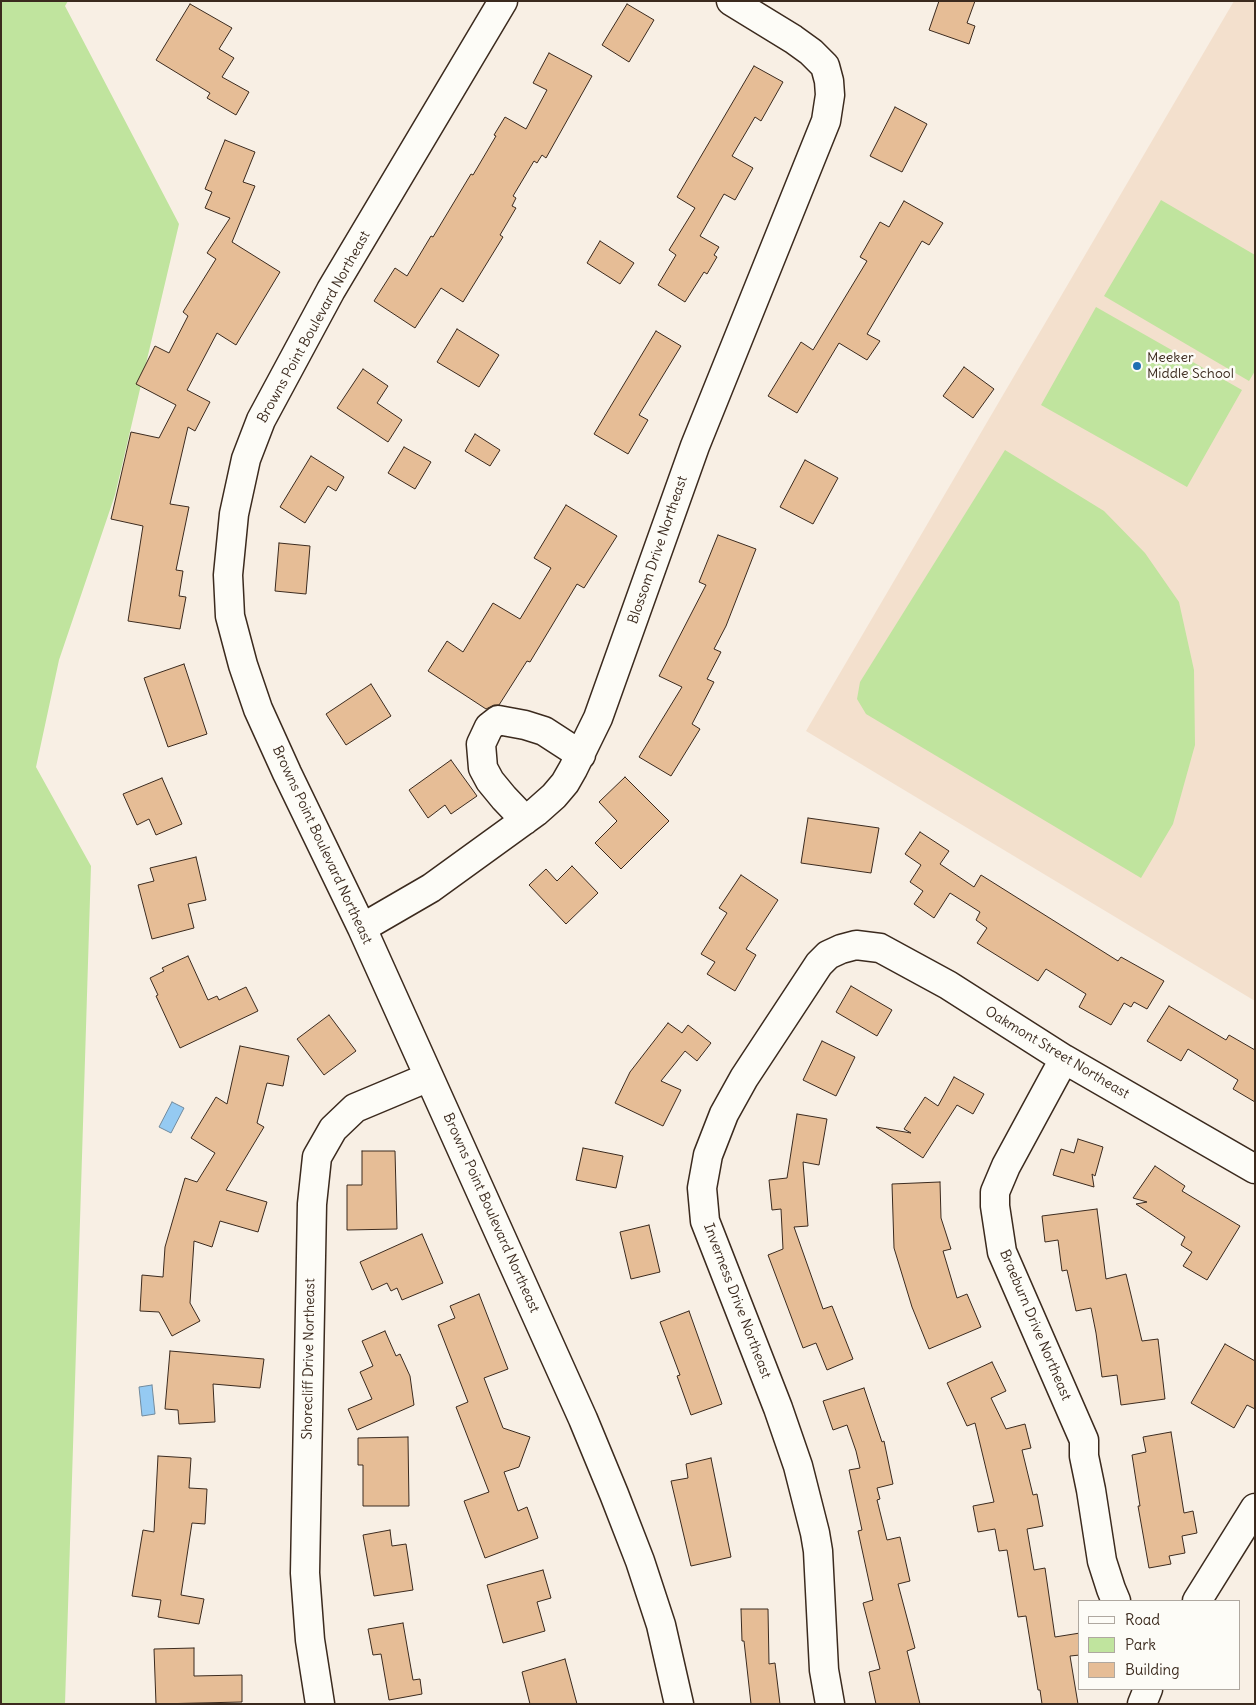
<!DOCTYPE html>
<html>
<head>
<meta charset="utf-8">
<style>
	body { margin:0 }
	#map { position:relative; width:1256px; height:1705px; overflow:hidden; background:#f8efe4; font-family:Delius,sans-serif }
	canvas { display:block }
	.frame { position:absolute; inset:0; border:2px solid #3b2a1e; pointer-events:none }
	.legend { position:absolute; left:1078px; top:1600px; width:162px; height:90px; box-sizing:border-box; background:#fdfcf7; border:1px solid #afa8a0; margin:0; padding:6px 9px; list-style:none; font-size:15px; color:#3b2a1e }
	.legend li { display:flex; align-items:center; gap:10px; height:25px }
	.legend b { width:25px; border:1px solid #afa8a0 }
</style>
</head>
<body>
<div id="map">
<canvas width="1256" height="1705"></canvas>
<div class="frame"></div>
<ul class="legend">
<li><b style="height:6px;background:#fdfcf7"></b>Road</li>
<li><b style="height:14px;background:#c0e49e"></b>Park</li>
<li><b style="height:14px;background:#e6bd96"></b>Building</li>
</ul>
</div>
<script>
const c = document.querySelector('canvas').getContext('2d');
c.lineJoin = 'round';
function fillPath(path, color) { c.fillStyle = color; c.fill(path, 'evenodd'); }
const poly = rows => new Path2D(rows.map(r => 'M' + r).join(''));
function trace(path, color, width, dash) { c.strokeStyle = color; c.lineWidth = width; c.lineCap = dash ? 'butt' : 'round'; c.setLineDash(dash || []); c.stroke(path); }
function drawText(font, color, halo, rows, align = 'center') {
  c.font = font + ' Delius,sans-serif'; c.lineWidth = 5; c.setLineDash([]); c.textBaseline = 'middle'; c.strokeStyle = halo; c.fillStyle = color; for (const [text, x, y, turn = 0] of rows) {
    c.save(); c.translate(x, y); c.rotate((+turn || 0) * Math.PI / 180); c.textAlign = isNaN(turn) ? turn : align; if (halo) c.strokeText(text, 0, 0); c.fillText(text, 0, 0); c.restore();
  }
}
fillPath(poly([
	[1234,1,1255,1,1255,1001,806,731]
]), '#f3e0cd');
fillPath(poly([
	[1,1,68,1,65,6,179,224,115,495,59,660,36,767,91,866,65,1704,1,1704],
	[1161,200,1255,255,1255,371,1249,381,1104,296],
	[1096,307,1242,390,1187,487,1041,405],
	[1005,450,1104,511,1145,553,1179,602,1194,670,1195,745,1173,824,1141,878,866,714,857,699,860,682]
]), '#c0e49e');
const water = poly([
	[172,1102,184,1108,171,1133,159,1127,172,1102],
	[152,1385,155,1414,142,1416,139,1387,152,1385]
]);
fillPath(water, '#95caf2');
trace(water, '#718a9d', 1);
const building = poly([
	[939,1,975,1,967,23,975,26,969,44,929,30,939,1],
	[190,4,232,28,219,49,234,58,222,77,249,92,236,115,207,98,210,93,156,60,190,4],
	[627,4,654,20,629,62,602,45,627,4],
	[549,53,592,76,546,158,542,155,537,163,534,161,513,196,516,198,512,206,516,208,500,235,503,237,463,302,441,288,415,328,374,301,395,268,407,276,431,236,433,237,471,174,473,175,496,136,494,135,505,117,526,129,547,90,533,83,549,53],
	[754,66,783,82,761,121,755,117,732,156,753,168,735,200,724,194,700,236,719,247,714,255,717,257,707,274,704,272,685,302,658,285,676,255,669,250,695,208,677,197,754,66],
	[895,107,927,124,902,172,870,156,895,107],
	[225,140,255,152,243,182,255,186,232,242,280,272,236,345,217,333,187,390,210,402,195,431,188,427,170,504,189,507,176,570,183,571,179,596,186,597,180,629,128,621,143,526,111,519,131,432,159,438,176,405,136,384,155,346,169,353,188,316,183,312,216,259,207,253,230,218,205,208,212,192,205,189,225,140],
	[904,201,943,223,929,245,922,241,867,334,880,341,867,360,839,343,797,413,768,396,801,342,813,350,867,261,860,257,880,222,889,227,904,201],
	[600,241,634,263,620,284,587,263,600,241],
	[457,329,499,355,479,387,437,362,457,329],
	[656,331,681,346,639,415,648,420,628,454,594,434,656,331],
	[964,367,994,389,973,418,943,396,964,367],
	[363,369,388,386,377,403,402,420,388,442,337,408,363,369],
	[475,434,500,450,490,466,465,451,475,434],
	[404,447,431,462,415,489,388,473,404,447],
	[311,456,344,477,336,491,328,486,305,523,280,507,311,456],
	[805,460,838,478,813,524,780,507,805,460],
	[566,505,617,536,584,588,577,584,530,662,527,661,499,705,494,705,486,709,428,671,447,641,463,652,493,603,520,619,551,568,534,558,566,505],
	[718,535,756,549,726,626,714,649,721,652,707,679,714,682,692,724,700,729,671,776,639,757,682,687,659,676,706,585,699,582,718,535],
	[279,543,310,546,306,594,275,591,279,543],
	[184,664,207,734,168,747,144,678,184,664],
	[371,684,391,716,346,745,326,714,371,684],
	[451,760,477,796,451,814,445,805,428,818,409,790,451,760],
	[625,777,669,821,621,869,595,843,617,821,599,802,625,777],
	[162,778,182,824,156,835,149,819,137,825,123,794,162,778],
	[808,818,879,828,871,873,801,863,808,818],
	[920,832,949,851,940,864,974,887,981,875,1118,961,1121,957,1164,981,1147,1009,1134,1002,1131,1007,1124,1003,1111,1025,1079,1007,1086,994,1046,969,1038,981,977,943,987,928,976,920,980,912,950,893,934,918,914,904,923,891,910,882,921,865,905,854,920,832],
	[196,857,206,900,188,904,194,928,152,939,138,885,154,881,150,868,196,857],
	[572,866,598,893,566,924,529,885,546,869,557,881,572,866],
	[741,875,778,900,746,949,756,955,735,991,707,974,715,962,701,954,727,913,719,908,741,875],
	[188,956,208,1000,217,996,219,1000,246,987,258,1011,180,1048,156,996,158,995,150,978,164,971,162,968,188,956],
	[851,986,892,1010,877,1036,836,1012,851,986],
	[1169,1006,1226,1040,1229,1035,1255,1050,1255,1102,1233,1089,1238,1080,1188,1049,1181,1061,1147,1041,1169,1006],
	[329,1015,356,1051,324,1075,297,1039,329,1015],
	[668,1023,682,1033,688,1025,711,1043,697,1061,685,1051,661,1081,681,1090,663,1126,615,1103,630,1072,668,1023],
	[822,1041,855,1057,836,1096,803,1080,822,1041],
	[240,1046,289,1056,283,1086,267,1083,257,1123,264,1127,226,1190,267,1202,258,1232,220,1221,212,1247,194,1241,190,1303,200,1321,172,1336,159,1312,140,1311,142,1275,163,1277,165,1247,185,1178,197,1182,215,1153,191,1138,216,1097,227,1104,240,1046],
	[954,1077,984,1094,973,1114,957,1105,923,1158,876,1127,911,1133,904,1129,925,1097,938,1106,954,1077],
	[797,1114,827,1119,819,1165,803,1162,808,1226,794,1227,823,1309,832,1306,853,1359,827,1370,816,1343,803,1348,768,1255,783,1249,781,1209,772,1210,769,1180,787,1178,797,1114],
	[1078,1139,1103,1147,1095,1176,1092,1174,1094,1187,1053,1175,1061,1149,1074,1153,1078,1139],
	[583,1148,623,1156,616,1188,576,1180,583,1148],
	[362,1151,395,1151,397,1229,347,1230,347,1185,362,1185,362,1151],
	[1155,1166,1185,1186,1182,1191,1240,1226,1207,1280,1183,1266,1192,1252,1181,1245,1185,1237,1136,1204,1147,1202,1133,1198,1155,1166],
	[940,1182,941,1218,951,1249,943,1251,957,1298,967,1294,981,1327,929,1349,912,1307,894,1248,892,1184,940,1182],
	[1097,1209,1106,1279,1126,1274,1142,1341,1158,1339,1165,1399,1121,1405,1117,1375,1102,1377,1096,1333,1091,1308,1076,1311,1067,1270,1062,1271,1058,1240,1045,1242,1042,1216,1097,1209],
	[649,1225,660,1272,631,1279,620,1232,649,1225],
	[422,1234,443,1283,402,1300,397,1288,391,1291,387,1283,372,1290,360,1262,422,1234],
	[479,1294,508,1369,484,1378,503,1428,530,1437,519,1467,504,1472,518,1511,527,1507,538,1538,485,1558,464,1501,489,1492,456,1407,468,1402,438,1325,455,1318,450,1306,479,1294],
	[689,1311,722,1404,691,1415,677,1376,680,1375,660,1322,689,1311],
	[385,1331,396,1356,400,1354,410,1376,414,1405,357,1430,348,1409,372,1399,360,1372,373,1366,362,1341,385,1331],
	[1225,1344,1255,1361,1255,1409,1247,1405,1234,1428,1191,1403,1225,1344],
	[170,1351,264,1359,260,1388,213,1384,215,1422,179,1424,178,1410,165,1409,170,1351],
	[992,1362,1006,1391,991,1398,1006,1429,1025,1424,1031,1448,1022,1450,1033,1495,1037,1494,1043,1526,1027,1529,1034,1570,1045,1568,1055,1637,1080,1633,1080,1655,1070,1656,1078,1704,1042,1704,1040,1690,1038,1690,1026,1616,1018,1617,1007,1550,999,1551,995,1529,978,1532,973,1506,994,1502,975,1423,967,1426,947,1383,992,1362],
	[864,1388,882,1442,884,1441,893,1484,877,1488,880,1499,877,1500,887,1540,900,1537,910,1581,898,1584,915,1648,907,1651,920,1704,876,1704,869,1672,880,1669,863,1603,873,1600,858,1531,862,1530,849,1470,860,1468,856,1451,847,1425,833,1430,823,1401,864,1388],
	[1171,1432,1184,1513,1193,1511,1197,1533,1182,1536,1185,1553,1169,1556,1171,1564,1149,1568,1138,1506,1140,1506,1132,1455,1146,1452,1143,1437,1171,1432],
	[408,1437,409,1506,363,1506,363,1465,358,1465,358,1438,408,1437],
	[158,1456,191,1458,189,1488,207,1489,205,1524,192,1523,181,1595,204,1599,199,1624,158,1617,161,1600,132,1596,143,1530,154,1532,158,1456],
	[711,1458,731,1557,691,1566,671,1481,688,1478,686,1464,711,1458],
	[390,1530,392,1546,406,1544,413,1590,374,1596,363,1535,390,1530],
	[543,1570,551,1598,537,1602,545,1631,503,1643,487,1585,543,1570],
	[741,1609,768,1609,769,1664,775,1663,780,1704,751,1704,744,1641,742,1641,741,1609],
	[403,1623,413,1680,420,1679,422,1694,389,1700,381,1654,373,1655,368,1629,403,1623],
	[194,1648,194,1676,242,1675,242,1702,156,1704,154,1649,194,1648],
	[565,1659,577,1704,530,1704,522,1672,565,1659]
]);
fillPath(building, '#e6bd96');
trace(building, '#3b2a1e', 1);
const minor = poly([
	[503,1,331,290,261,420,246,459,234,514,228,575,230,616,243,665,258,709,287,773,362,928,583,1419,614,1494,640,1561,661,1625,679,1704],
	[525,820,504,798,490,781,483,768,481,744,489,727,498,720,525,725,544,731,581,755],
	[362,928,431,888,536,812,554,796,565,783,573,769,598,718,695,446,826,121,830,95,829,81,825,66,811,52,793,39,731,1],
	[1064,1059,1006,1166,995,1192,995,1206,1002,1252,1084,1440,1084,1456,1091,1490,1102,1561,1111,1589,1116,1601],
	[1197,1601,1255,1508],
	[320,1704,310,1640,305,1573,312,1204,317,1157,333,1129,355,1108,429,1077],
	[830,1704,824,1670,818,1551,815,1533,798,1466,778,1408,705,1221,702,1188,708,1155,724,1114,744,1078,819,964,828,955,841,949,856,945,880,948,948,985,1064,1059,1255,1169],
	[1142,1704,1148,1689]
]);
trace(minor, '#3b2a1e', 31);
trace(minor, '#fdfcf7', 28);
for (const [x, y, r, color] of [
	[1137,366,5,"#1f6fb2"]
]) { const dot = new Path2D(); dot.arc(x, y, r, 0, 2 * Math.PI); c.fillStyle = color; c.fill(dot); trace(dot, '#fdfcf7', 2); }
drawText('14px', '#3b2a1e', '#fdfcf7', [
	["Browns Point Boulevard Northeast",314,327,-61],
	["Blossom Drive Northeast",658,550,-71],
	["Browns Point Boulevard Northeast",322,845,65],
	["Oakmont Street Northeast",1057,1053,31],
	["Browns Point Boulevard Northeast",491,1213,66],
	["Inverness Drive Northeast",737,1301,69],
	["Braeburn Drive Northeast",1035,1325,67],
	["Shorecliff Drive Northeast",309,1359,-89]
]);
drawText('14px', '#3b2a1e', '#fdfcf7', [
	["Meeker",1147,358],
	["Middle School",1147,374]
], 'left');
</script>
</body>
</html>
